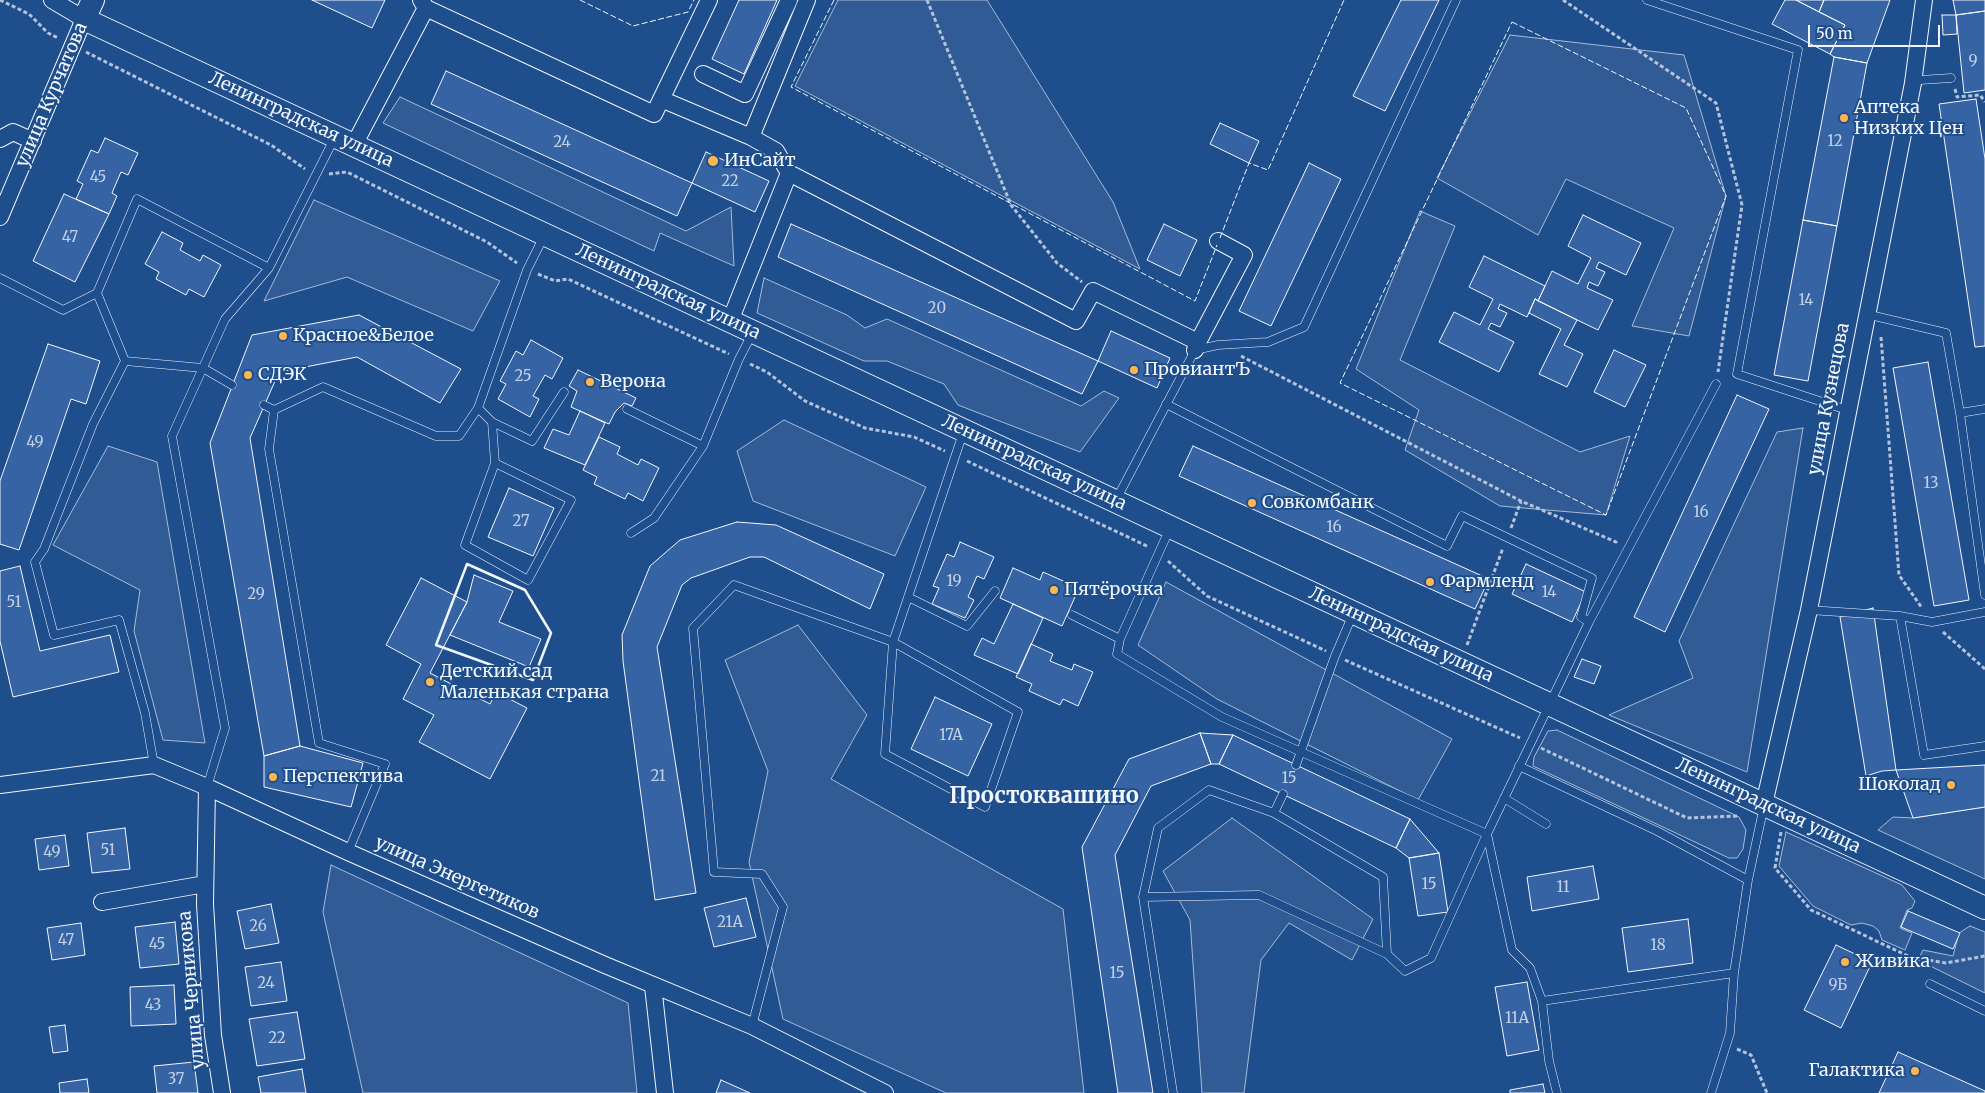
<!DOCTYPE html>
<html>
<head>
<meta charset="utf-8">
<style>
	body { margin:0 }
	#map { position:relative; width:1985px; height:1093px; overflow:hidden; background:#1f4e8c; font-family:Merriweather,serif }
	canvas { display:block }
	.scale { position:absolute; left:1808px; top:25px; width:132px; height:22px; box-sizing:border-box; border:2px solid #f2f6ff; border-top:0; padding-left:6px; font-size:15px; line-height:18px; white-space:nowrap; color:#f2f6ff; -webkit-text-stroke:4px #1f4e8c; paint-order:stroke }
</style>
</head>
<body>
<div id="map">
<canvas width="1985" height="1093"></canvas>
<div class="scale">50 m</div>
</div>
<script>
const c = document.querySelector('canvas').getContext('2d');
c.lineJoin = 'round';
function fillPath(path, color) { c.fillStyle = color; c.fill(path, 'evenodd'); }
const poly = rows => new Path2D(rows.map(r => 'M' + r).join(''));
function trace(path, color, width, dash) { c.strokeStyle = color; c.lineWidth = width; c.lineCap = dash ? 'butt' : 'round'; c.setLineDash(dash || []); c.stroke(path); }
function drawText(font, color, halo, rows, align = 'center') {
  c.font = font + ' Merriweather,serif'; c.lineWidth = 4; c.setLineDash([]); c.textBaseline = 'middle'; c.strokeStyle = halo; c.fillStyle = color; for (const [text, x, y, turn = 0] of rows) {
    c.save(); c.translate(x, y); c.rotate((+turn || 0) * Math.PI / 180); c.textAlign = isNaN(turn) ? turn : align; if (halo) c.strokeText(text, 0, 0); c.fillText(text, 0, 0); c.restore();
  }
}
const green = poly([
	[838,0,987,0,1113,202,1140,269,795,86,838,0],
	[1510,35,1684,55,1726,196,1689,336,1632,326,1674,228,1566,179,1538,235,1437,178,1510,35],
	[400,97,686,231,731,207,734,266,660,233,654,251,383,123,400,97],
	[314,200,500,281,473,331,347,277,264,301,314,200],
	[1420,211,1455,226,1400,360,1580,452,1630,436,1606,515,1500,506,1405,450,1419,410,1356,369,1420,211],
	[764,278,847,315,865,328,887,319,1081,406,1104,391,1119,398,1080,452,958,405,944,384,887,361,864,361,757,313,764,278],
	[784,420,926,487,895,556,753,501,737,451,784,420],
	[1803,428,1747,772,1609,715,1693,678,1679,641,1777,432,1803,428],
	[108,446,157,462,205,743,163,740,134,631,140,590,53,545,108,446],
	[1166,582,1452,739,1418,800,1217,699,1138,645,1166,582],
	[798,625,867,715,831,779,1063,909,1084,1093,946,1093,783,1019,749,862,768,771,725,660,798,625],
	[1557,730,1739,817,1746,830,1743,849,1737,858,1729,858,1533,766,1534,757,1548,731,1557,730],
	[1985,807,1985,879,1878,830,1893,817,1913,818,1985,807],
	[1232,818,1373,919,1352,960,1289,923,1261,960,1244,1093,1202,1093,1190,920,1163,871,1232,818],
	[1786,832,1902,885,1915,901,1912,908,1907,910,1900,928,1912,933,1905,950,1882,940,1879,931,1873,926,1862,923,1851,925,1813,906,1779,866,1786,832],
	[331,865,628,1003,637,1093,363,1093,323,912,331,865],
	[1970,926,1985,932,1985,993,1918,960,1923,950,1953,956,1959,933,1970,926]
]);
fillPath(green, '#305b95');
trace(green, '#a8bbd7', 1);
const building = poly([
	[312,0,385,0,372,28,312,0],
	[739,0,777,0,744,74,712,59,739,0],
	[1401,0,1439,0,1385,111,1353,96,1401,0],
	[1785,0,1796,0,1845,25,1830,54,1772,24,1785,0],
	[1796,0,1824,0,1819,12,1796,0],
	[1824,0,1890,0,1867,63,1834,57,1830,54,1845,25,1819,12,1824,0],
	[1953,0,1985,0,1985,11,1956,15,1953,0],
	[1985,11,1985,90,1964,93,1956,15,1985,11],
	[1942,15,1956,15,1957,34,1943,35,1942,15],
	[1834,57,1867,63,1837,226,1803,220,1834,57],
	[446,71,692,183,677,216,431,104,446,71],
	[1976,99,1985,159,1985,346,1975,347,1939,104,1976,99],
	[1220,123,1259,141,1249,163,1210,144,1220,123],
	[105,138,138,153,128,175,121,172,112,193,117,196,109,214,76,199,83,184,77,181,91,150,98,153,105,138],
	[706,152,769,181,755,212,692,183,706,152],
	[1309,163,1341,179,1271,326,1239,311,1309,163],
	[64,194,109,214,75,282,33,261,64,194],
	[1583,215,1641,243,1626,275,1599,262,1596,268,1605,272,1598,286,1589,282,1587,288,1613,300,1598,330,1538,301,1552,271,1578,284,1591,258,1568,246,1583,215],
	[1803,220,1837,226,1808,381,1774,375,1803,220],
	[791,224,1098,361,1082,394,778,257,791,224],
	[1164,224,1197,240,1180,276,1147,260,1164,224],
	[162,232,183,243,180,250,200,261,203,255,221,265,204,297,189,289,186,295,156,279,159,272,145,264,162,232],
	[1484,256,1545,286,1538,301,1535,299,1527,317,1500,304,1498,309,1507,313,1500,327,1491,323,1488,329,1514,342,1499,372,1439,342,1454,312,1480,325,1493,299,1469,287,1484,256],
	[1535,299,1577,320,1564,345,1583,354,1567,387,1539,374,1561,329,1529,313,1535,299],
	[359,315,461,369,440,403,357,357,279,372,250,438,300,746,264,756,210,443,252,335,359,315],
	[1111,331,1170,358,1157,388,1098,361,1111,331],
	[531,340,563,358,552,379,545,375,533,396,539,399,530,417,498,399,506,384,500,381,516,351,523,355,531,340],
	[48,344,100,361,86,404,71,399,19,550,0,544,0,481,48,344],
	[1614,350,1646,365,1625,407,1594,392,1614,350],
	[1928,362,1969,600,1934,606,1893,368,1928,362],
	[578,370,636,398,632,406,624,403,615,412,609,424,571,407,577,391,569,386,578,370],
	[1737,395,1769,409,1665,632,1634,617,1737,395],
	[580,411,605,423,585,465,544,448,553,429,569,435,580,411],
	[599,437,620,447,617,454,638,465,641,459,659,468,643,501,628,493,625,499,594,484,597,477,583,470,599,437],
	[1193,446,1489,579,1475,609,1179,476,1193,446],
	[509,488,554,508,533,556,488,537,509,488],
	[737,522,776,525,884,574,870,609,764,557,750,557,691,578,682,585,657,647,696,893,655,900,623,661,622,635,650,566,680,540,737,522],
	[960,542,994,557,984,579,977,576,968,597,974,600,965,618,932,604,939,588,933,586,947,554,954,557,960,542],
	[1526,564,1586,592,1572,622,1512,594,1526,564],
	[20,566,40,651,110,635,119,672,13,697,0,641,0,571,20,566],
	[1013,568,1040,580,1043,572,1079,588,1062,626,1000,598,1013,568],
	[474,575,513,591,499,622,541,639,529,667,450,635,467,602,474,575],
	[421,578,467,602,430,673,490,704,496,692,527,708,490,779,419,742,434,715,403,699,421,664,386,645,421,578],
	[1013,604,1043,618,1018,674,974,655,982,638,994,644,1013,604],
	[1873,608,1896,770,1882,771,1866,776,1840,617,1873,608],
	[1031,644,1053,654,1050,661,1072,670,1074,664,1093,672,1078,706,1063,699,1060,705,1029,691,1032,684,1016,677,1031,644],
	[1582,659,1601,666,1594,684,1574,677,1582,659],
	[935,697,992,724,968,776,911,749,935,697],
	[1200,733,1211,764,1151,786,1115,855,1153,1093,1118,1093,1082,847,1129,759,1200,733],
	[1200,733,1233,735,1219,764,1211,764,1200,733],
	[1233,735,1410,819,1396,848,1219,764,1233,735],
	[300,746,363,763,351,807,264,787,264,756,300,746],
	[1985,765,1985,807,1913,818,1896,770,1985,765],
	[1410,819,1439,853,1409,858,1396,848,1410,819],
	[125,828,130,869,92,873,87,833,125,828],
	[65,835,69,866,39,870,35,839,65,835],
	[1439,853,1448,912,1418,916,1409,858,1439,853],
	[1593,866,1599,899,1532,911,1527,877,1593,866],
	[746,898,756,937,714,947,704,908,746,898],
	[271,904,279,943,245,949,237,911,271,904],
	[1908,911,1960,933,1953,949,1901,927,1908,911],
	[1688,919,1693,963,1628,972,1622,928,1688,919],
	[175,922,179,964,140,968,135,927,175,922],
	[81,923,85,955,52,960,47,928,81,923],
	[1836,945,1872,962,1841,1028,1804,1010,1836,945],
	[281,962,287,1001,251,1006,245,967,281,962],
	[1527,982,1539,1050,1507,1056,1495,987,1527,982],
	[174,985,176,1024,131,1026,130,987,174,985],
	[297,1012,305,1059,257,1066,249,1019,297,1012],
	[65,1025,68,1051,53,1053,49,1027,65,1025],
	[1898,1052,1985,1091,1985,1093,1879,1093,1898,1052],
	[194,1062,198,1093,157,1093,154,1066,194,1062],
	[302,1069,306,1093,261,1093,258,1077,302,1069],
	[87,1079,89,1093,60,1093,59,1083,87,1079],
	[721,1080,750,1093,716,1093,721,1080],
	[1543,1084,1545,1093,1510,1093,1510,1090,1543,1084]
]);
fillPath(building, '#3563a3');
trace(building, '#f2f6ff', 1);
const lane = poly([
	[1647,0,1798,50,1737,374,1847,410],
	[1913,83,1920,80,1951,78],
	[0,278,63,310,97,293],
	[1866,314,1946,333,1960,413,1985,409],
	[125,361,97,293,137,199,269,268],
	[1166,404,1447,546,1462,516,1592,578,1581,617,1589,622],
	[264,405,274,410],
	[478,408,492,422,532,441,564,392],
	[627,409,703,446,739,359,752,334],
	[1960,413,1985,595],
	[492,422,495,463,465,545,528,580,571,500,495,463],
	[1116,500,1195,350,1218,345,1268,342,1304,327,1456,0],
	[631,533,654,518,703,446],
	[908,597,967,626,995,591],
	[1809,610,1900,616,1932,622,1985,612],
	[1072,615,1120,639,1170,528],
	[1900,616,1924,755,1985,746],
	[1120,639,1117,654,1222,717,1487,834,1512,950,1530,968,1542,1001,1549,1061,1557,1093],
	[154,765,145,713,119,620,54,635,35,562,44,549,93,424,125,361,203,368,232,385],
	[1296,765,1335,656,1353,614],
	[1519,766,1657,831,1748,880],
	[207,787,225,728,172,436,225,319,269,268,334,139],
	[1504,798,1546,824],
	[1274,813,1283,794],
	[348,852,385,764,319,743,269,449,274,410,323,387,436,436,459,436,478,408,527,270,544,236],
	[1143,897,1259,895,1387,954,1405,971,1431,958,1487,834,1589,622,1716,384],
	[1930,984,1985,1011],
	[1542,1001,1734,973],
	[752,1026,783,907,762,874,714,872,693,628,734,585,893,642,1018,712,985,807,885,754,893,642,963,433],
	[1173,1093,1143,897,1158,828,1209,790,1274,813,1383,877,1387,954],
	[1711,1093,1730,1033,1734,973,1748,880,1764,806]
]);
const street = poly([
	[421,0,426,8,654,114,709,0],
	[703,74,745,94,789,0],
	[661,99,751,137,776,151,789,173,730,321],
	[751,137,807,0],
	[0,139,13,132,33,141],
	[354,145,426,8],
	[789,173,1076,321,1093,291,1198,342,1195,350],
	[0,217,84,19,52,0],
	[1198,342,1244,255,1218,241],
	[0,785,154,765,207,787,348,852,605,965,752,1026,885,1093],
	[207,787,205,904,213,1035,222,1093],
	[1764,804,1809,610,1913,83,1924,0],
	[102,902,205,884],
	[653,986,665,1093]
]);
const secondary = poly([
	[93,0,84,19,1985,908]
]);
trace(lane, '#f2f6ff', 9);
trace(street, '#f2f6ff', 18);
trace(secondary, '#f2f6ff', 24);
trace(poly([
	[0,0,29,14,48,33,58,38],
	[927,0,1011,205,1057,263,1082,282],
	[1563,0,1716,103,1742,205,1718,372],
	[86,52,271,145,305,169],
	[1955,89,1957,97,1980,95,1985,102],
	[329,174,347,172,487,242,517,263],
	[538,274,555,281,568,279,729,354],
	[1881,337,1899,575,1922,608],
	[1241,356,1521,501,1616,542,1617,539],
	[750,364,767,372,805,401,865,428,914,437,945,451],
	[967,461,1149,547],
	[1511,528,1521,501],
	[1168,561,1207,596,1326,651],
	[1943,632,1985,669],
	[1467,645,1503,548],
	[1345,660,1520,738],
	[1541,748,1687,818,1739,816],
	[1781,832,1775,868,1811,910,1910,957,1946,963,1985,956],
	[1737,1049,1751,1055,1767,1093]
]), '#b3c4dc', 3, [4, 2.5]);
trace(lane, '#1f4e8c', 8);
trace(street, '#1f4e8c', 16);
trace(secondary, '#1f4e8c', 22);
trace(poly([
	[580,0,633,26,688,12,694,0],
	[834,0,791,87,1195,301,1217,245],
	[1512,22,1686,108,1726,196,1606,515,1340,383,1512,22],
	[1220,238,1249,163,1268,170,1344,0]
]), '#f2f6ff', 1, [6, 2.5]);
trace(poly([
	[467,564,525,590,551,633,533,680,436,645,467,564]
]), '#f2f6ff', 2.5);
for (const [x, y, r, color] of [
	[1844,118,5,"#ffb74d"],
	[713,161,6,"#ffb74d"],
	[283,336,5,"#ffb74d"],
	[1134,370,5,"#ffb74d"],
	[248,375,5,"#ffb74d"],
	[590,382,5,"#ffb74d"],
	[1252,503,5,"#ffb74d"],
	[1430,582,5,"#ffb74d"],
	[1054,590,5,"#ffb74d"],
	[430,682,5,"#ffb74d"],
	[273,777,5,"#ffb74d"],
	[1951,785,5,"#ffb74d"],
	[1845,962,5,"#ffb74d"],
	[1915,1071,5,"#ffb74d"]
]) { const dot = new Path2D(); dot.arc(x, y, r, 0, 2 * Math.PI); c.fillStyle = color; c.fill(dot); trace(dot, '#1f4e8c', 2); }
drawText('15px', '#c3d1e8', null, [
	["9",1973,62],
	["12",1835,142],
	["24",562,143],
	["45",98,178],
	["22",730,182],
	["47",70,238],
	["14",1806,301],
	["20",937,309],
	["25",523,377],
	["49",35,443],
	["13",1931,484],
	["16",1701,513],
	["27",521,522],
	["16",1334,528],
	["19",954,582],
	["14",1549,593],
	["29",256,595],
	["51",14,603],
	["17А",951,736],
	["21",658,777],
	["15",1289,779],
	["51",108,851],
	["49",52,853],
	["15",1429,885],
	["11",1563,888],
	["21А",730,923],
	["26",258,927],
	["47",66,941],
	["45",157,945],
	["18",1658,946],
	["15",1117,974],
	["24",266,984],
	["9Б",1838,986],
	["43",153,1006],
	["11А",1517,1019],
	["22",277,1039],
	["37",176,1080]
]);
drawText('18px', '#f2f6ff', '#1f4e8c', [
	["улица Курчатова",52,95,-67],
	["Ленинградская улица",301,120,25],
	["Ленинградская улица",668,292,25],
	["улица Кузнецова",1829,399,-79],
	["Ленинградская улица",1034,463,25],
	["Ленинградская улица",1401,635,25],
	["Ленинградская улица",1768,806,25],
	["улица Энергетиков",457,878,24],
	["улица Черникова",192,990,-95]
]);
drawText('18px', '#f2f6ff', '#1f4e8c', [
	["Аптека",1854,108],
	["Низких Цен",1854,129],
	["ИнСайт",724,161],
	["Красное&Белое",293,336],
	["ПровиантЪ",1144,370],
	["СДЭК",258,375],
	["Верона",600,382],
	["Совкомбанк",1262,503],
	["Фармленд",1440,582],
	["Пятёрочка",1064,590],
	["Детский сад",440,672],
	["Маленькая страна",440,693],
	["Перспектива",283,777],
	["Шоколад",1941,785,"right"],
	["Живика",1855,962],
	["Галактика",1905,1071,"right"]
], 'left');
drawText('bold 22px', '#f2f6ff', '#1f4e8c', [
	["Простоквашино",1044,797]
]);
</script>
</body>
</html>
